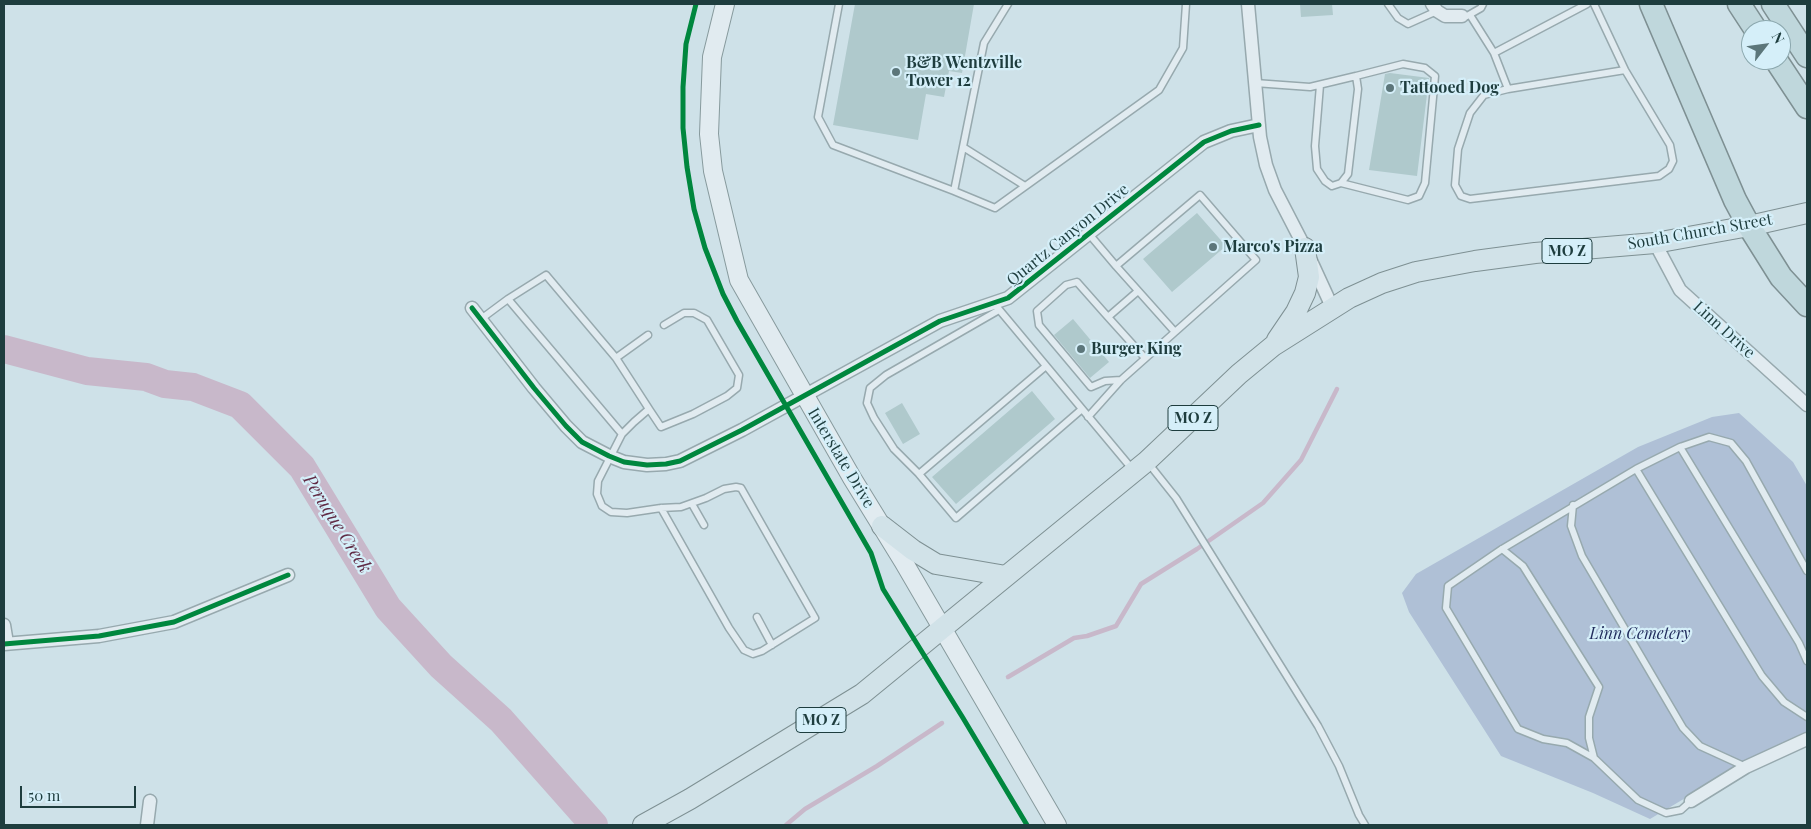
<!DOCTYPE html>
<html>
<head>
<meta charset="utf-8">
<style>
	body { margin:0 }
	#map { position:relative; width:1811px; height:829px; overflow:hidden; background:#cee1e8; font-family:"Playfair Display",serif }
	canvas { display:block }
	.frame { position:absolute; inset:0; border:5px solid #1e3d3e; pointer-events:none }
	.north { position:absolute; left:1741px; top:20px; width:50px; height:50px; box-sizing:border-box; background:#d5eff9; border:1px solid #8ca8ae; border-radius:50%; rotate:60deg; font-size:14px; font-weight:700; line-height:20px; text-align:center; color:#1e3d3e }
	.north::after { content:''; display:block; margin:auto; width:18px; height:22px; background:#5c767a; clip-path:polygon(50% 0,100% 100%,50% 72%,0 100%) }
	.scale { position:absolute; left:20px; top:786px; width:116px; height:22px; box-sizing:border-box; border:2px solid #1e3d3e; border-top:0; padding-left:6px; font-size:15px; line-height:18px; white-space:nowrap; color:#1e3d3e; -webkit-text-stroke:4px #d5eff9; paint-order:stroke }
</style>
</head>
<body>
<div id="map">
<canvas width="1811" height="829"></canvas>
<div class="frame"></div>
<div class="north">N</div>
<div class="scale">50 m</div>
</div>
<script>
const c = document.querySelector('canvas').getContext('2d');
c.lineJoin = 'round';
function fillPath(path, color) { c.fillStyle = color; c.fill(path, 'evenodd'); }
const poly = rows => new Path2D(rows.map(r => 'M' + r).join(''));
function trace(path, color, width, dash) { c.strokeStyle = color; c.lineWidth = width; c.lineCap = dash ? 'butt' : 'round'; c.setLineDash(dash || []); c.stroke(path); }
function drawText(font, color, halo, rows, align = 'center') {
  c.font = font + ' "Playfair Display",serif'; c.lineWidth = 4.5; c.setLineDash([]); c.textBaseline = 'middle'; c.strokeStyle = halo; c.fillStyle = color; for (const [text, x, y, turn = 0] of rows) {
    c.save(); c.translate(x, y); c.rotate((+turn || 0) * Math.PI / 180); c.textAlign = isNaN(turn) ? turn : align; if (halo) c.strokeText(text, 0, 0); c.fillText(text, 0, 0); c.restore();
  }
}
fillPath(poly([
	[1739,413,1793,462,1807,486,1807,733,1761,753,1650,819,1593,793,1501,756,1409,612,1402,593,1416,574,1638,447,1712,417]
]), '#afc0d6');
trace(poly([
	[1008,677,1074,638,1087,636,1116,626,1141,584,1197,549,1263,503,1301,460,1337,389],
	[786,825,805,809,877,766,942,723]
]), '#c8b8ca', 4.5);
trace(poly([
	[4,349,87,371,146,377,165,384,193,387,240,405,302,467,388,608,441,666,501,720,594,825]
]), '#c8b8ca', 28);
fillPath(poly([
	[855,4,974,4,962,73,949,71,944,97,926,94,918,140,833,125],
	[1300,4,1332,4,1333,15,1301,17],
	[1390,73,1429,78,1417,176,1369,170,1385,74],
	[1197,213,1226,246,1172,292,1143,259],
	[1073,319,1109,362,1090,378,1054,335],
	[1032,391,1055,419,956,504,932,477],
	[902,403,920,434,903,444,885,413]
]), '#afc9cc');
const service = poly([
	[839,4,818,117,833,145,954,191],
	[1008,4,984,43,954,191,995,208,1159,90,1183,48,1186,4],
	[1388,4,1398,18,1408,24,1437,11],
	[1470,15,1494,53,1587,4],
	[1467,16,1481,8,1483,4],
	[1494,53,1508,89,1484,95,1470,113,1458,149,1455,185,1461,196,1470,199,1659,176,1669,169,1673,161,1670,145,1625,70,1594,4],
	[1255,83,1310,87,1356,76,1358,89,1348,174,1341,183,1332,186,1325,181,1317,169,1315,146,1320,85],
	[1508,89,1625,70],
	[963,147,1025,186],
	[1341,183,1408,200,1419,196,1425,183,1435,76,1425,68,1403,64,1356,76],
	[1116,266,1175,332],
	[1138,291,1108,317,1145,358],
	[997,307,1133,470],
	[1108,317,1077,282,1066,285,1037,311,1039,325,1091,387,1105,381,1121,380],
	[481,319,508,299],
	[616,358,648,335],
	[1046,366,919,474,956,518,1082,409],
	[1088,417,1121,380,1256,260,1200,195,1116,266,1089,234],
	[622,434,508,299,546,275,616,358,649,409],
	[1680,447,1799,643,1807,661],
	[1149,464,1176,498,1318,726,1339,766,1359,815,1365,825],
	[1636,469,1762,676,1784,702,1807,717],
	[919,474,894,449,874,418,867,403,870,388,886,375,999,310],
	[692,504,704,525],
	[1573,505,1571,526,1582,556,1683,728,1700,746,1746,767],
	[661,508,729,628,744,650,753,654,762,651,815,618,741,488,736,487,724,489,706,498,681,507,661,508,627,513,611,512,602,506,597,494,598,481,622,434,634,422,649,409,661,427,693,414,727,396,737,388,739,375,707,320,694,313,684,313,664,325],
	[1502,549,1523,566,1599,687,1589,717,1589,738,1594,758],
	[757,617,772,645],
	[1691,801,1681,810,1666,813,1638,800,1594,758,1567,743,1543,739,1518,729,1446,608,1448,586,1502,549,1636,469,1680,447,1709,437,1731,443,1746,461,1807,571]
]);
const minor = poly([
	[1248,4,1260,137,1266,165,1275,190,1305,248,1333,309],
	[1432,4,1437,11,1445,16,1462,16],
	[1655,243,1680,290,1807,405],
	[472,308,534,388,566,426,582,442,609,456,624,462,647,465,666,464,680,461,742,430,940,321,1008,298,1204,142,1231,131,1259,125],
	[4,625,7,643],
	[4,644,99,636,174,622,288,575],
	[1691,801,1746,767,1807,739],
	[147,825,150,801]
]);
const secondary = poly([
	[725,4,712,57,709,134,713,171,739,280,852,478,903,561,1057,825]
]);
const primary = poly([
	[1277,340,1296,312,1305,293,1309,277,1305,248],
	[882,526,913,550,936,564,1006,576],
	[643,825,690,799,862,694,1147,461,1239,374,1273,346,1349,298,1382,283,1416,272,1475,261,1535,253,1655,243,1749,226,1807,213]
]);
const motorway = poly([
	[1651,4,1735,200,1749,226,1781,277,1807,305],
	[1739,4,1756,30],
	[1773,4,1807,56],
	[1776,60,1807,107]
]);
trace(service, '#97a9ae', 9);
trace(minor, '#97a9ae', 15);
trace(secondary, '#879a9d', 20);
trace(primary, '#7e9093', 22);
trace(motorway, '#7e9093', 25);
trace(service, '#e1ebf0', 6);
trace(minor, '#e1ebf0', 12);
trace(secondary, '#e1ebf0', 18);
trace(primary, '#d1e2e8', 20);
trace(motorway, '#bfd7dc', 22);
trace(poly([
	[696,4,686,44,683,87,683,128,687,167,694,209,705,248,723,294,737,321,871,553,883,589,963,718,1027,825],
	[472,308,534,388,566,426,582,442,609,456,624,462,647,465,666,464,680,461,742,430,940,321,1008,298,1204,142,1231,131,1259,125],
	[4,644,99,636,174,622,288,575]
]), '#00873e', 5);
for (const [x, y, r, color] of [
	[896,72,5,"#5c767a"],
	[1390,88,5,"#5c767a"],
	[1213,247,5,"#5c767a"],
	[1081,349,5,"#5c767a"]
]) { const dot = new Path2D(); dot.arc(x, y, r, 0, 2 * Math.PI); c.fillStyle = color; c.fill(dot); trace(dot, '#d5eff9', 2); }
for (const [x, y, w] of [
	[1567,251,50],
	[1193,418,50],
	[821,720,50]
]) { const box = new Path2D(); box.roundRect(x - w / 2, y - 12.5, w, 25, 4); c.fillStyle = '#d5eff9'; c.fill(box); trace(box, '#1e3d3e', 1); }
drawText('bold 15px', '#1e3d3e', null, [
	["MO Z",1567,251],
	["MO Z",1193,418],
	["MO Z",821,720]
]);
drawText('bold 16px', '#1e3d3e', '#d5eff9', [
	["B&B Wentzville",906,63],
	["Tower 12",906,81],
	["Tattooed Dog",1400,88],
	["Marco's Pizza",1223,247],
	["Burger King",1091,349]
], 'left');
drawText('16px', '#1e3d3e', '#d5eff9', [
	["South Church Street",1700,232,-10],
	["Quartz Canyon Drive",1068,235,-39],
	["Linn Drive",1724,330,42],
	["Interstate Drive",841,458,59]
]);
drawText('italic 16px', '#222d5d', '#d5eff9', [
	["Linn Cemetery",1640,634]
]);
drawText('italic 18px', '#602b45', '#d5eff9', [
	["Peruque Creek",337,524,58]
]);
</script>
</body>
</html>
